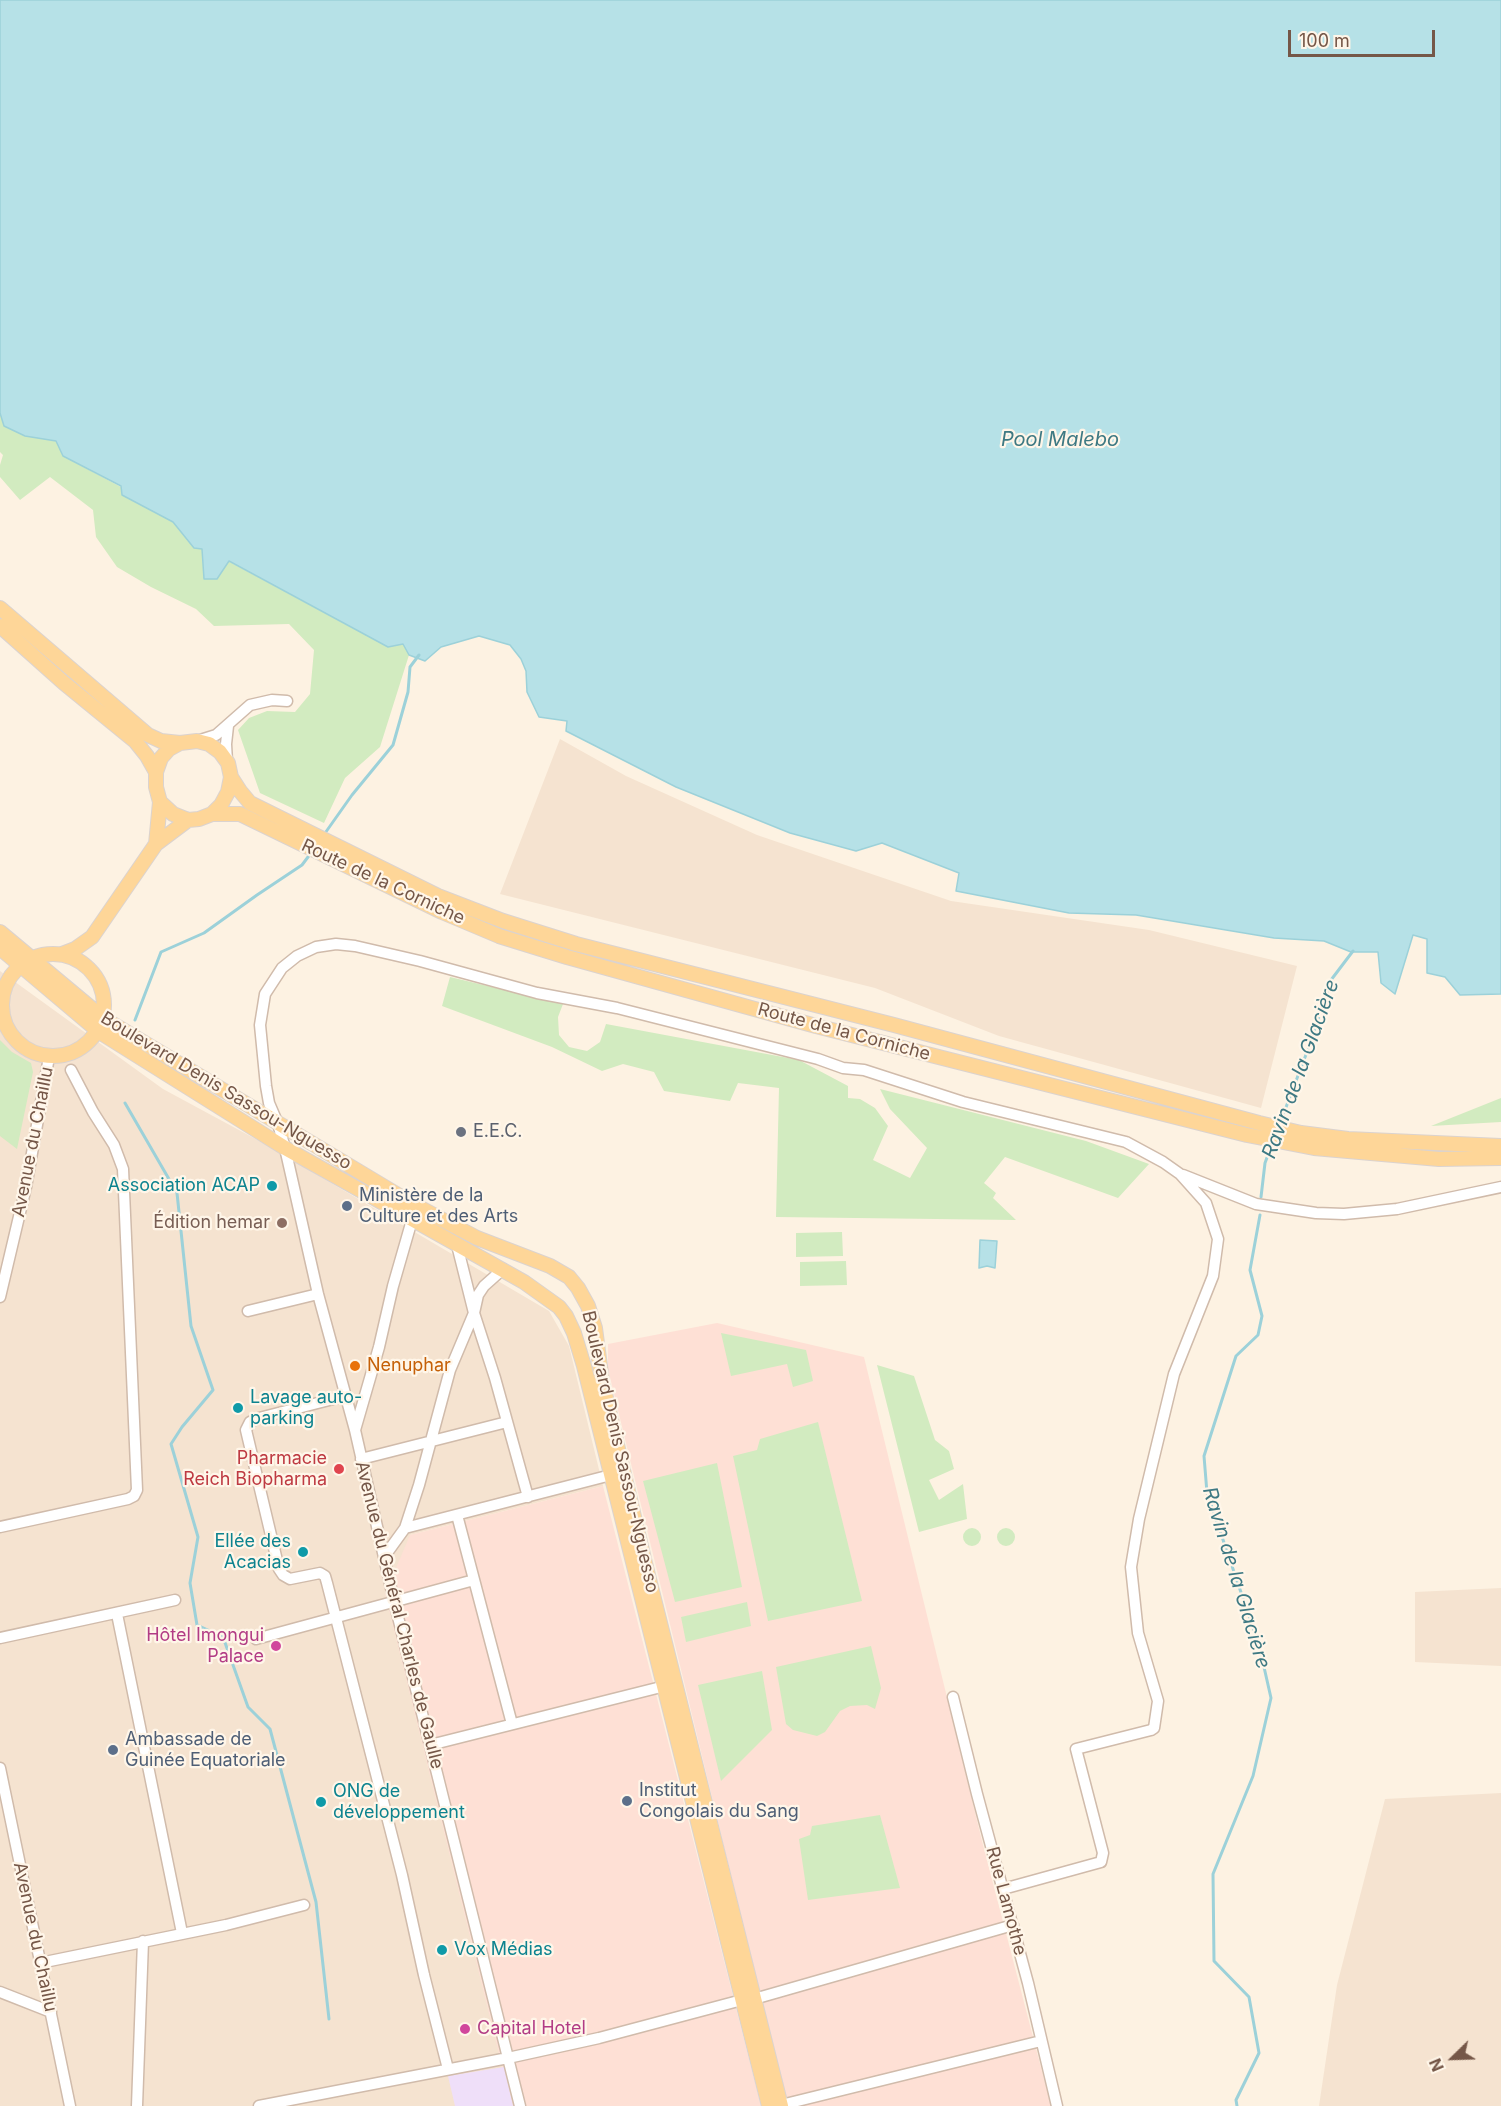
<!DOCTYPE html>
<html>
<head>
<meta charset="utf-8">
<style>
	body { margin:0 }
	#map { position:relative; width:1501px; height:2106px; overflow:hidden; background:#fdf2e2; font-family:Inter,sans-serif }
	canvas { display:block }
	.north { position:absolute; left:1423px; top:2028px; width:60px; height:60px; -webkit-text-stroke:4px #fff6e9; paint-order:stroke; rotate:247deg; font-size:16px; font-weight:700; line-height:24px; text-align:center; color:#755748 }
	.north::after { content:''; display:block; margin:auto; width:21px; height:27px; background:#755748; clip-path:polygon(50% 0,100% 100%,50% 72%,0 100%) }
	.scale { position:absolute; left:1288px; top:30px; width:147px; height:27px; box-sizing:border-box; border:3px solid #755748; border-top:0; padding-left:8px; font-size:18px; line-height:21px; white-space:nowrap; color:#755748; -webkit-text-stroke:4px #fff6e9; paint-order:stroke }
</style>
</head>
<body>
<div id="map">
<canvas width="1501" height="2106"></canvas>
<div class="north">N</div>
<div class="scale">100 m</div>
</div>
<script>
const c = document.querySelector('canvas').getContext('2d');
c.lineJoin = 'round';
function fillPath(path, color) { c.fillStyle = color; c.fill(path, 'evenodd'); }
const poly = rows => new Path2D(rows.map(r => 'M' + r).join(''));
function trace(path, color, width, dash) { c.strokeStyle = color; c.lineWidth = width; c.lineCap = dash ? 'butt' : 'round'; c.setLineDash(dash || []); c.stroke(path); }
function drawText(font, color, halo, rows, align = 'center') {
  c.font = font + ' Inter,sans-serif'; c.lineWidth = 4.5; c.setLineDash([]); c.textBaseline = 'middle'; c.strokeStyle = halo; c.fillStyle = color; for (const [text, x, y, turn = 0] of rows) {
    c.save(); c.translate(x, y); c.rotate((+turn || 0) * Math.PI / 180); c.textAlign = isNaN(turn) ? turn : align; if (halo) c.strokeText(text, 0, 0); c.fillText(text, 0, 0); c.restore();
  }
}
fillPath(poly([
	[560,739,626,776,757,835,951,901,1149,930,1297,966,1261,1108,999,1036,875,988,500,894],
	[0,971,163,1089,263,1143,549,1311,569,1346,603,1486,410,1535,512,2106,0,2106],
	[1501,1588,1501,1666,1415,1662,1415,1592],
	[1501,1793,1501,2106,1319,2106,1337,1985,1385,1799]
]), '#f5e3d0');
fillPath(poly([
	[717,1323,864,1357,983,1845,1051,2106,787,2106,608,1369,608,1344],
	[603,1486,761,2106,512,2106,385,1594,410,1535]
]), '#fee0d5');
fillPath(poly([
	[504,2067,513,2106,455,2106,448,2076]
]), '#efdff9');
fillPath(poly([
	[0,413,4,426,25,436,56,441,63,456,121,487,122,495,173,522,194,548,202,549,228,561,388,647,403,644,409,655,380,747,345,778,324,823,260,793,238,730,249,718,267,711,295,712,310,694,314,650,289,624,214,626,196,609,151,587,117,567,96,537,93,510,50,477,20,500,0,477,0,465,3,455,0,452],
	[450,977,563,1004,558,1017,559,1035,569,1047,587,1051,600,1042,606,1024,799,1060,848,1086,848,1098,860,1099,875,1108,888,1126,873,1160,910,1178,927,1148,890,1109,880,1089,1086,1141,1149,1164,1118,1198,1005,1157,984,1183,996,1193,993,1198,1016,1220,776,1217,779,1088,738,1083,730,1101,664,1091,654,1072,623,1064,602,1071,552,1047,442,1006],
	[0,1040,12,1052,31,1063,33,1072,17,1149,0,1136],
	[1501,1098,1501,1122,1431,1126],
	[842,1232,843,1256,796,1257,796,1233],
	[846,1261,847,1285,800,1286,800,1262],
	[721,1333,806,1350,813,1381,793,1387,787,1364,731,1376],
	[877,1365,914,1376,935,1440,949,1451,954,1469,929,1480,939,1500,963,1484,967,1519,919,1532],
	[818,1422,862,1601,768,1621,733,1456,757,1450,760,1439],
	[717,1463,742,1587,675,1602,643,1481],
	'997 1537a9 9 0 1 1 18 0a9 9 0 1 1-18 0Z',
	'963 1537a9 9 0 1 1 18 0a9 9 0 1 1-18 0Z',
	[747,1602,751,1626,686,1642,681,1617],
	[871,1646,881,1688,875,1709,867,1705,850,1706,840,1711,825,1732,817,1736,793,1730,786,1724,776,1667],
	[762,1671,772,1730,721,1781,698,1685],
	[880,1815,900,1888,808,1900,799,1839,810,1835,812,1826]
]), '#d2ebc0');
const water = poly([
	[0,0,1501,0,1501,994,1460,995,1445,977,1427,973,1427,939,1413,935,1395,994,1381,983,1378,952,1351,952,1324,941,1274,938,1136,915,1069,913,956,891,959,873,882,843,856,851,790,833,676,787,566,731,567,721,539,717,527,692,526,671,521,659,510,645,479,636,441,647,425,661,409,655,403,644,388,647,229,561,217,579,204,579,202,549,194,548,173,522,122,495,121,486,63,456,56,441,25,436,4,426,0,413,0,0],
	[980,1240,997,1241,995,1268,987,1266,979,1268,980,1240]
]);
fillPath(water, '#b6e1e7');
trace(water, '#9cd1d9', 1.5);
trace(poly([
	[323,836,352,795,393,745,408,692,410,667,419,655],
	[135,1020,161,952,204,933,257,895,302,865,311,853],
	[125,1103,177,1193,191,1326,213,1390,182,1427,171,1444,198,1537,190,1583,197,1625,223,1637,248,1707,270,1729,316,1902,329,2019],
	[1280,1123,1307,1052,1331,980,1353,951],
	[1261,1197,1265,1163,1272,1144],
	[1237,2106,1236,2100,1259,2053,1249,1997,1214,1961,1213,1874,1253,1776,1271,1698,1259,1645,1207,1493,1204,1456,1236,1356,1258,1335,1262,1316,1250,1270,1260,1215]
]), '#9cd1d9', 3);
const minor = poly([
	[197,741,216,735,250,705,272,700,287,701],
	[227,762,226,744,228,726],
	[0,995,3,992],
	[0,1011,2,1012],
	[1183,1175,1256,1204,1316,1213,1344,1214,1397,1209,1501,1187],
	[457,1245,474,1313,495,1378,528,1497],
	[0,1297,26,1187,49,1057],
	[248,1311,318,1294],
	[345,1396,259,1418,250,1422,246,1430,279,1569,283,1575,290,1579,320,1573,325,1576,327,1583,402,1875,424,1975,448,2069],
	[355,1430,379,1347,393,1286,412,1220],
	[361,1459,507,1422],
	[457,1515,512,1724],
	[0,1527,128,1499,134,1496,137,1490,123,1169,114,1145,93,1112,71,1070],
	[405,1528,611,1475],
	[384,1557,405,1528,419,1485,450,1370,474,1313,478,1295,484,1286,503,1269],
	[117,1614,182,1933],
	[0,1638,175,1600],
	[256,1639,474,1580],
	[953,1697,977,1794,1028,1983,1057,2106],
	[430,1745,669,1685],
	[0,1768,70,2106],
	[40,1963,226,1925,304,1905],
	[0,1992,51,2012],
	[754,1999,1013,1925],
	[781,2105,1041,2041],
	[137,2106,143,1941],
	[259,2106,508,2058,599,2038,742,2000],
	[520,2106,394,1601,355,1430,318,1294,285,1148,278,1124,269,1103,266,1086,260,1025,265,994,282,968,297,956,316,947,336,944,355,946,420,961,537,993,617,1008,818,1059,843,1068,864,1070,963,1102,1126,1142,1163,1162,1180,1174,1206,1203,1218,1239,1213,1276,1174,1374,1139,1519,1131,1567,1138,1633,1158,1701,1154,1728,1151,1730,1076,1749,1103,1853,1101,1862,1003,1889]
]);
const major = poly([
	[0,608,148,735,161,741,180,743,197,741,209,744,220,752,228,763,231,777,228,792,221,805,212,814,199,819,188,820,173,814,160,802,156,787,156,772,161,758,169,749,180,743],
	[0,626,64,683,135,741,147,756,156,772],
	[231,777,240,791,250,803,438,896,503,921,576,944,894,1025,1259,1123,1301,1133,1348,1139,1501,1146],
	[212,814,240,814,442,912,499,936,567,957,816,1026,1247,1135,1314,1148,1439,1159,1501,1158],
	[156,844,160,802],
	[0,932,103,1018,413,1204,477,1238,550,1266,569,1277,578,1288,588,1306,595,1328,602,1381,644,1559,781,2106],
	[0,948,98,1031,285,1148,524,1282,559,1307,566,1316,574,1333,584,1366,769,2106],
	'2 1005a51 51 0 1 1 102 0a51 51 0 1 1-102 0Z',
	[62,954,75,949,92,937,156,844,188,820]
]);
trace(minor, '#d0bbab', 13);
trace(major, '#dbd3cf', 16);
trace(minor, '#fff', 10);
trace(major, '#fed698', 14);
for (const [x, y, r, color] of [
	[461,1132,6,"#6b7280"],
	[272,1186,6,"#0f9aa8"],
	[347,1206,6,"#5c6f8a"],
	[282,1223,6,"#8d6e63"],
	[355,1366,6,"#e8710a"],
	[238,1408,6,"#0f9aa8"],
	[339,1469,6,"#e0444e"],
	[303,1552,6,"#0f9aa8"],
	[276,1646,6,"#d1479c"],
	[113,1750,6,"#5c6f8a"],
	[627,1801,6,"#5c6f8a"],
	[321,1802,6,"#0f9aa8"],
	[442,1950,6,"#0f9aa8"],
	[465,2029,6,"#d1479c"]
]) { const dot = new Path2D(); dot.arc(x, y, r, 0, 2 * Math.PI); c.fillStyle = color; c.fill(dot); trace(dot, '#fff6e9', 2); }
drawText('18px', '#755748', '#fff6e9', [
	["Route de la Corniche",383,882,25],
	["Route de la Corniche",844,1032,15],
	["Boulevard Denis Sassou-Nguesso",226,1091,31],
	["Avenue du Chaillu",33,1142,-79],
	["Boulevard Denis Sassou-Nguesso",620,1452,77],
	["Avenue du Général Charles de Gaulle",399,1615,76],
	["Rue Lamothe",1006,1901,75],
	["Avenue du Chaillu",35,1937,78]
]);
drawText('18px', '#5b616d', '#fff6e9', [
	["E.E.C.",473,1132]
], 'left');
drawText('18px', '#0d838f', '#fff6e9', [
	["Association ACAP",260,1186,"right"],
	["Lavage auto-",250,1398],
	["parking",250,1419],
	["Ellée des",291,1542,"right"],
	["Acacias",291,1563,"right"],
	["ONG de",333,1792],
	["développement",333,1813],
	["Vox Médias",454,1950]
], 'left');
drawText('18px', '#4e5e75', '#fff6e9', [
	["Ministère de la",359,1196],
	["Culture et des Arts",359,1217],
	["Ambassade de",125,1740],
	["Guinée Equatoriale",125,1761],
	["Institut",639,1791],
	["Congolais du Sang",639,1812]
], 'left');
drawText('18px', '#785e54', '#fff6e9', [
	["Édition hemar",270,1223]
], 'right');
drawText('18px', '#c56008', '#fff6e9', [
	["Nenuphar",367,1366]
], 'left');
drawText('18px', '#be3a42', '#fff6e9', [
	["Pharmacie",327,1459],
	["Reich Biopharma",327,1480]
], 'right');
drawText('18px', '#b23c85', '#fff6e9', [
	["Hôtel Imongui",264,1636],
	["Palace",264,1657],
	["Capital Hotel",477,2029,"left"]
], 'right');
drawText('italic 20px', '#3e7983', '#fff6e9', [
	["Pool Malebo",1060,440],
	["Ravin de la Glacière",1301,1069,-70],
	["Ravin de la Glacière",1236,1578,73]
]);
</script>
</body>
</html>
